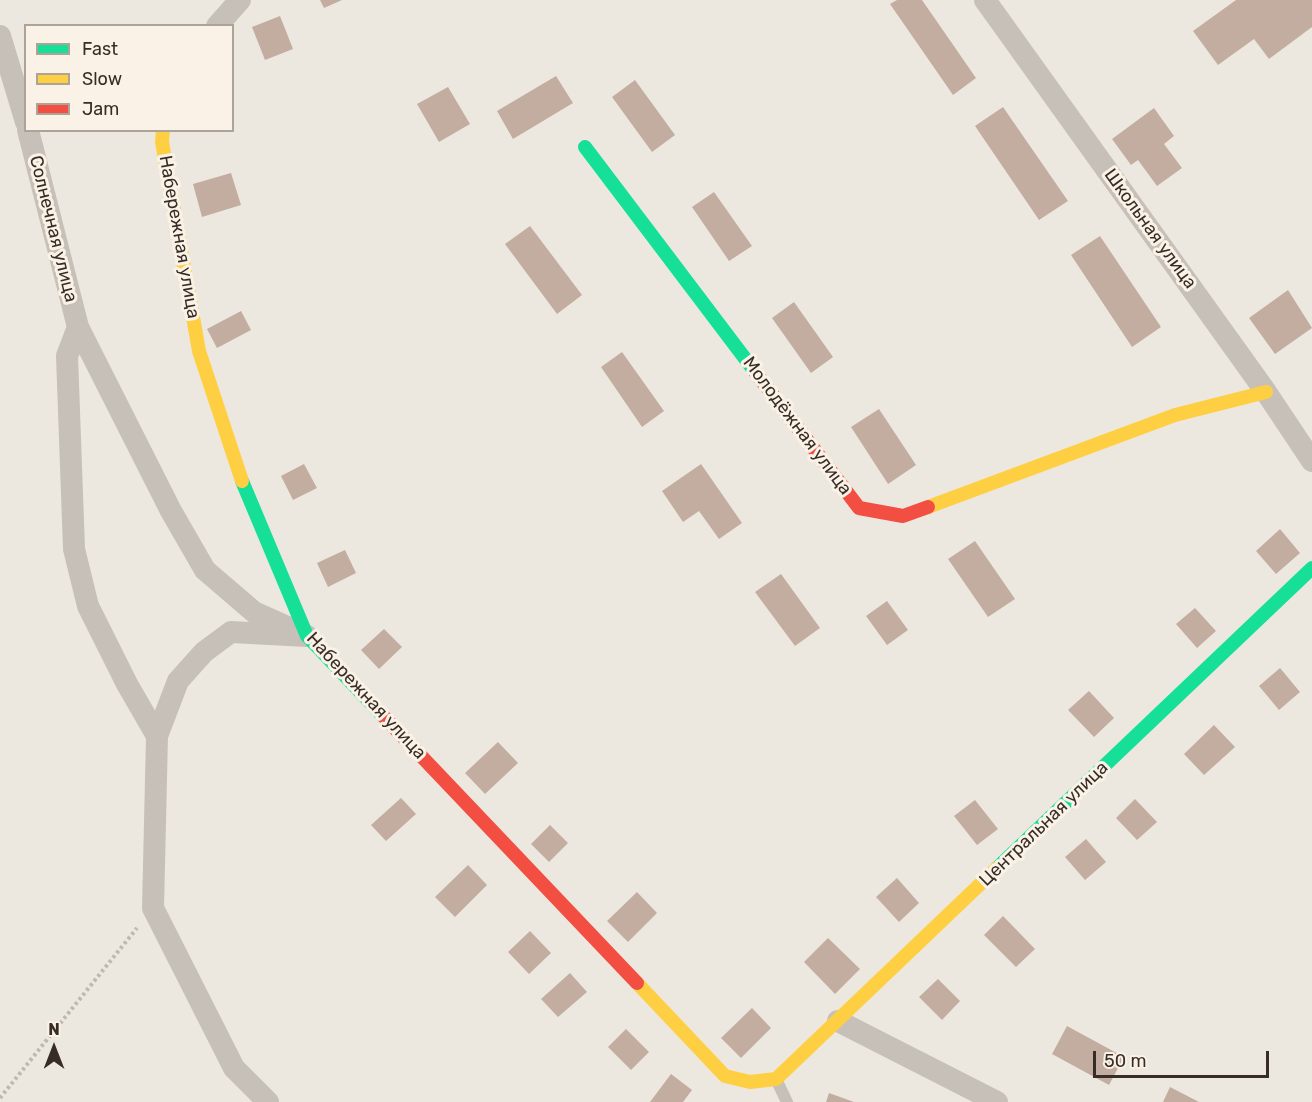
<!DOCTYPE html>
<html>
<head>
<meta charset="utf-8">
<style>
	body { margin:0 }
	#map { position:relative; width:1312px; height:1102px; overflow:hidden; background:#ede8df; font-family:Rubik,sans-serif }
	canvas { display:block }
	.legend { position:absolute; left:24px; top:24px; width:210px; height:108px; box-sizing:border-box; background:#faf2e6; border:2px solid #aca399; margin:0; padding:8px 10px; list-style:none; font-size:18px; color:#372d26 }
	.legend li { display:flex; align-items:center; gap:12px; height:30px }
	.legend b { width:30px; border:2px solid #aca399 }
	.north { position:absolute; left:24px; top:1018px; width:60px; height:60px; -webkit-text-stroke:4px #faf2e6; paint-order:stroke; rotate:0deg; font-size:16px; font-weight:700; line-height:24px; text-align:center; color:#372d26 }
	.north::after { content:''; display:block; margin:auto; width:21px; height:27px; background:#372d26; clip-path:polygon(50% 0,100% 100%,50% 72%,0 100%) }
	.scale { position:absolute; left:1093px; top:1051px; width:176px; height:27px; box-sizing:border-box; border:3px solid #372d26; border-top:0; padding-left:8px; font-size:18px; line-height:21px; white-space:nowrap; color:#372d26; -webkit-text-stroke:4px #faf2e6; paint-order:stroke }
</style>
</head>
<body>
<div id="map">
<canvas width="1312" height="1102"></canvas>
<ul class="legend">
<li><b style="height:8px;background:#16e098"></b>Fast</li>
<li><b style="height:8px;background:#ffcf43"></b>Slow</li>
<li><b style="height:8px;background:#f24e42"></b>Jam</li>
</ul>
<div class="north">N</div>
<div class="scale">50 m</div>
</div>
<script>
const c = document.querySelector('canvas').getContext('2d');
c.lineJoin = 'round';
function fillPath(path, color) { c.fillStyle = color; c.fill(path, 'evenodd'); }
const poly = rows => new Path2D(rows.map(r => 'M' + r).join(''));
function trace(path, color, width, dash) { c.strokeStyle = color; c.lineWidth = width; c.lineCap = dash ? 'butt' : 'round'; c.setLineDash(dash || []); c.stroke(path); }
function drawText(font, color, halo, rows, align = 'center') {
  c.font = font + ' Rubik,sans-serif'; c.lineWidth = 6; c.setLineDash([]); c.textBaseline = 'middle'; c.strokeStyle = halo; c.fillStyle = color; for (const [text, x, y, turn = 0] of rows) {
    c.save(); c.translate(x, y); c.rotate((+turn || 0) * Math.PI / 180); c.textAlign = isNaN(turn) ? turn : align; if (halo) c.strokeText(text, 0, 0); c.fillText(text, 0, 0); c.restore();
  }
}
fillPath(poly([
	[320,0,342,0,324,8],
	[897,0,922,0,976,78,953,95,890,4],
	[1236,0,1312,0,1312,27,1269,59,1254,39,1218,65,1193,31],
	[280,16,293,49,265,60,252,27],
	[556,76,573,103,513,139,497,111],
	[635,80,675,135,652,152,612,97],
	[448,87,470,124,439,142,417,104],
	[1003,107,1068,201,1039,220,975,126],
	[1154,108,1174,136,1164,144,1182,168,1157,186,1138,160,1131,165,1112,139],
	[231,173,241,205,202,217,193,184],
	[714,192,752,246,729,261,692,207],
	[530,226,582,295,557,314,505,244],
	[1100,236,1161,327,1132,347,1071,255],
	[1288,290,1312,328,1275,354,1249,318],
	[794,302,833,357,811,373,772,318],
	[241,311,251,330,217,348,207,329],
	[622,352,664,411,642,427,601,367],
	[879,409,916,465,888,484,851,427],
	[304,464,317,488,293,500,281,476],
	[701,464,742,523,719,539,699,511,683,522,662,491],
	[1280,529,1300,553,1276,574,1256,551],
	[975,541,1015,599,988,617,948,559],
	[345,550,356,573,328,587,317,563],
	[781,574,820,628,795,646,755,592],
	[887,601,908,630,887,645,866,616],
	[1195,608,1216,631,1197,648,1176,624],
	[384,629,402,647,379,669,361,650],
	[1280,668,1300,692,1279,710,1259,686],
	[1089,691,1114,718,1094,737,1068,710],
	[1214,725,1235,747,1204,775,1184,754],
	[498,742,518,763,485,794,465,773],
	[401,798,416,814,386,841,371,825],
	[1135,799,1157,822,1137,840,1116,818],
	[975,800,998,829,977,845,954,816],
	[550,825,568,843,549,862,531,844],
	[1086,839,1106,862,1085,880,1065,857],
	[468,865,487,885,455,917,435,897],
	[897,878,919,903,899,922,876,897],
	[637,892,657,913,628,942,607,921],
	[1003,916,1035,949,1016,967,984,935],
	[530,931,551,953,529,974,508,952],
	[828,938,860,969,835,994,804,962],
	[570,973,587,992,558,1017,541,999],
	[938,979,960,1001,942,1020,919,997],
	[752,1008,771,1028,741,1058,721,1038],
	[1067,1026,1124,1057,1109,1085,1052,1054],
	[626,1029,649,1052,631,1070,608,1047],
	[671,1074,692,1090,683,1102,650,1102],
	[1170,1087,1199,1102,1163,1102],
	[829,1093,854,1102,826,1102]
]), '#c2ada0');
trace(poly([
	[0,1098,137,928]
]), '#bfb8b1', 4, [3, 3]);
trace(poly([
	[776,1079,787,1102]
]), '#c6c0b9', 12);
trace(poly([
	[985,0,1266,392,1312,461],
	[217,26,240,0],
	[0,36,26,122],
	[28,130,78,327,171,511,205,570,254,612,294,630],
	[78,327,67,356,74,549,88,606,127,684,157,736],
	[838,1021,997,1102],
	[268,1102,234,1068,153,908,157,736,178,681,204,652,231,632,307,636]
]), '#c6c0b9', 22);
trace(poly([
	[585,147,756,373],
	[242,481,307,636,385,718],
	[997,868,1312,568]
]), '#16e098', 14);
trace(poly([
	[163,130,162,142,199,351,242,481],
	[928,507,1175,415,1266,392],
	[637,983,725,1076,750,1082,776,1079,997,868]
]), '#ffcf43', 14);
trace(poly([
	[756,373,859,508,903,516,928,507],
	[385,718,637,983]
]), '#f24e42', 14);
drawText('18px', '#372d26', '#faf2e6', [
	["Солнечная улица",53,229,76],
	["Школьная улица",1150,229,54],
	["Набережная улица",179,237,80],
	["Молодёжная улица",797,426,53],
	["Набережная улица",366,696,47],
	["Центральная улица",1044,824,-44]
]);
</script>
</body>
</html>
